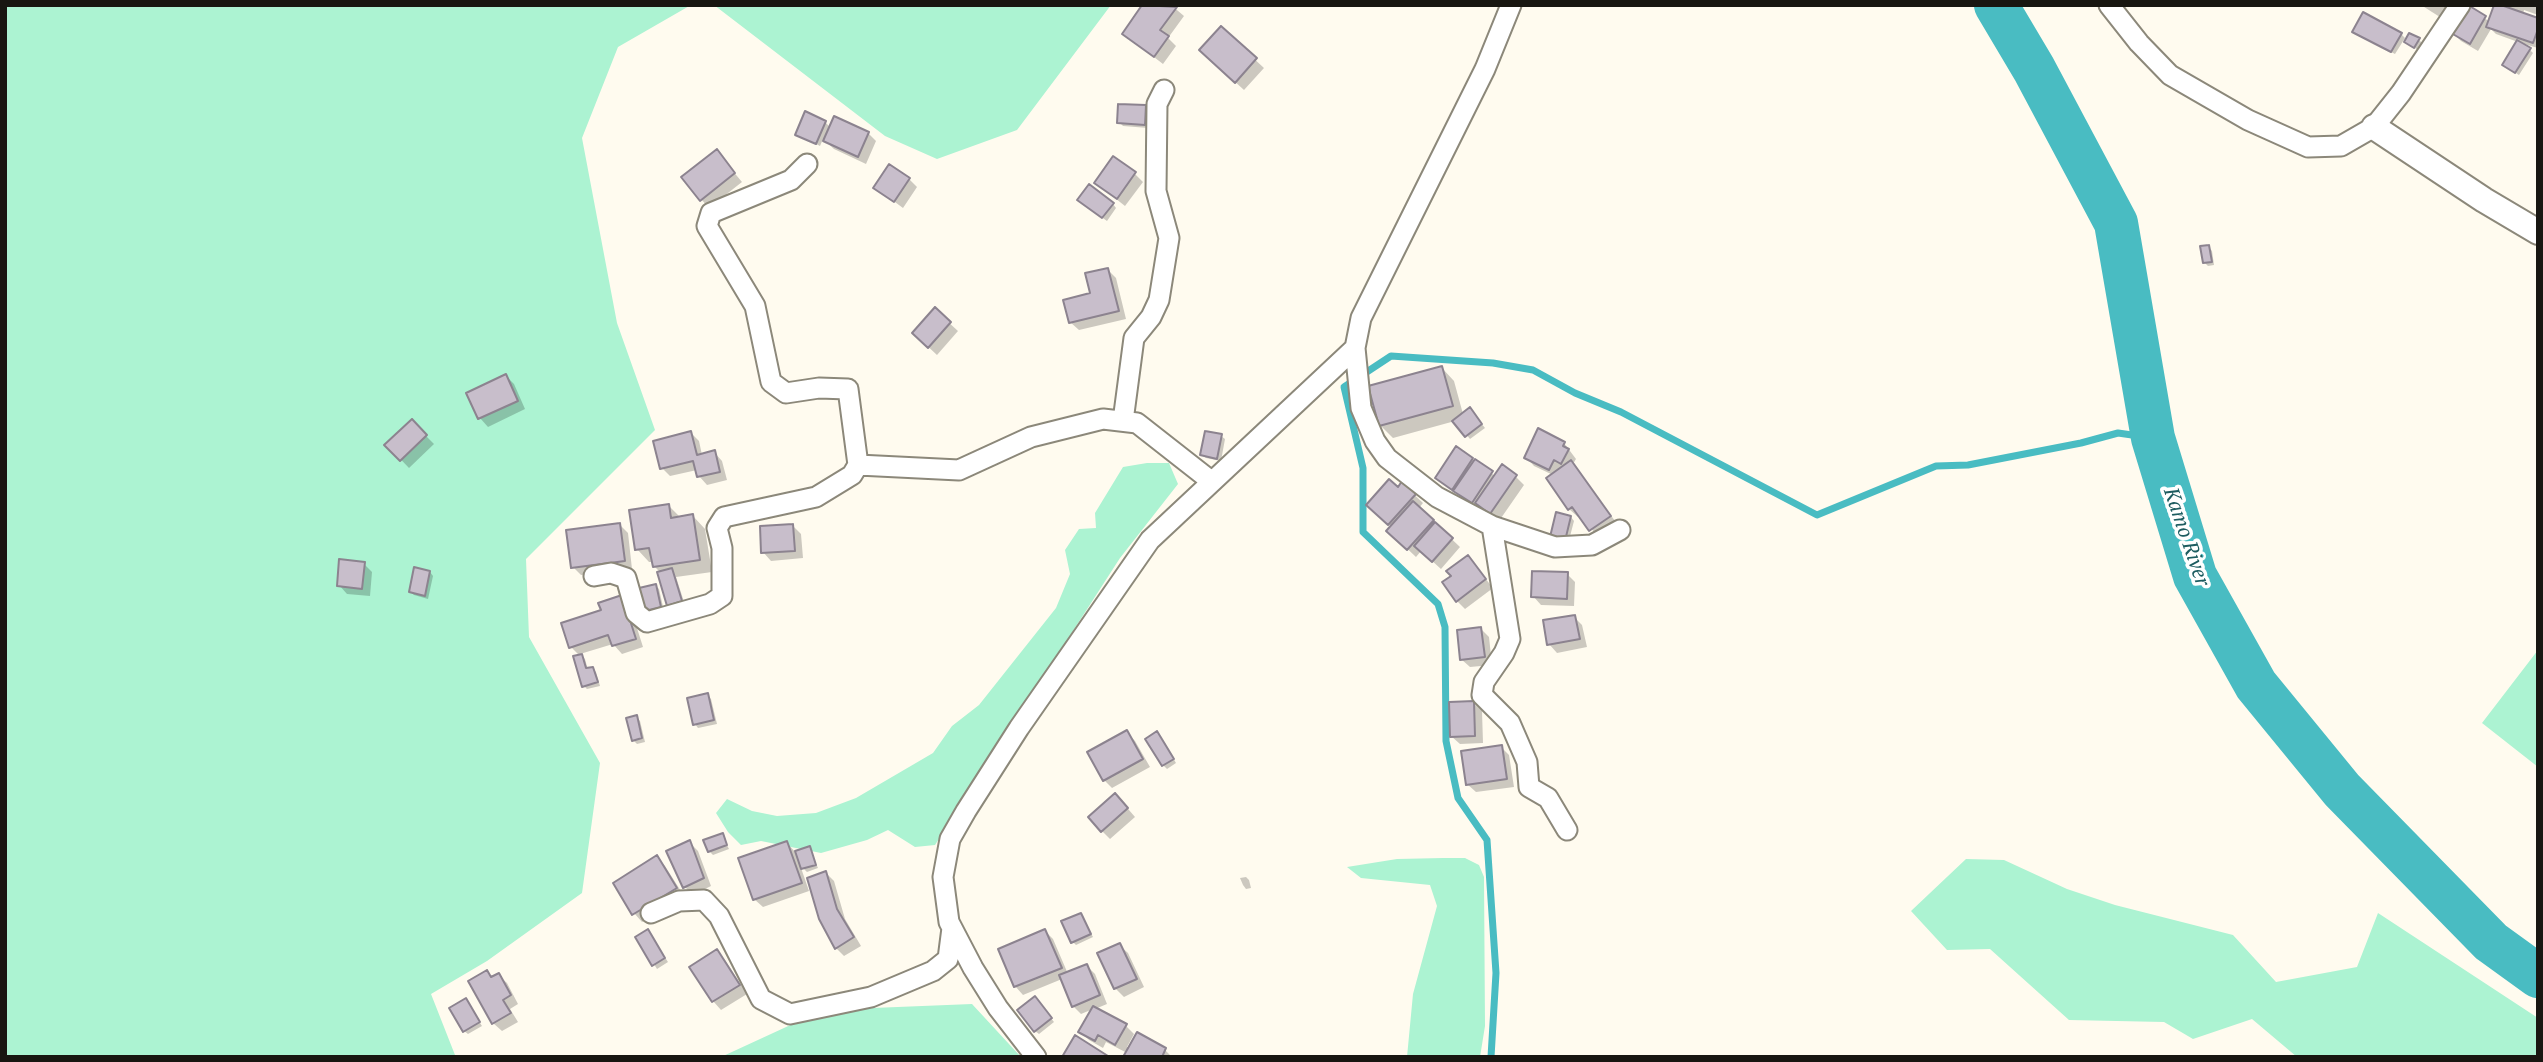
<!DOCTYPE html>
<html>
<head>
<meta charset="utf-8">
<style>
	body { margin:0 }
	#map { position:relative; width:2543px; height:1062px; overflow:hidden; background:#fffbef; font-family:"PT Serif",serif }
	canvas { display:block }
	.frame { position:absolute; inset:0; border:7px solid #181611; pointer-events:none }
</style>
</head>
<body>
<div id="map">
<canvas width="2543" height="1062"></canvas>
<div class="frame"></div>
</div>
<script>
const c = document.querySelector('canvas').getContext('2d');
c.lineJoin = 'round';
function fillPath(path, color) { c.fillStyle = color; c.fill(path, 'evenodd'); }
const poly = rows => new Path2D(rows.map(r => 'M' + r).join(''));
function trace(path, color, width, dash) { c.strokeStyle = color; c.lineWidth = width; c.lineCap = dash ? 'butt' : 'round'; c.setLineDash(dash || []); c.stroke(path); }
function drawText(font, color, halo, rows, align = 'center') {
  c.font = font + ' "PT Serif",serif'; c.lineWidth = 7; c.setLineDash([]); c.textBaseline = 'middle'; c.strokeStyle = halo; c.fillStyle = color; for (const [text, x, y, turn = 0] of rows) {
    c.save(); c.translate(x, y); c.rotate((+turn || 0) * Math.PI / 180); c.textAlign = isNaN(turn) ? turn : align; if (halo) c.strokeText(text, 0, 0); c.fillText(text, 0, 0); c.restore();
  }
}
fillPath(poly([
	[5,5,691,5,618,47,582,138,617,323,655,430,526,559,529,637,600,763,582,893,487,961,431,994,455,1055,461,1057,5,1057],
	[714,5,1111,5,1017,130,937,159,885,136],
	[1147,463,1169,463,1178,484,1120,558,935,845,915,847,888,830,867,840,821,853,761,841,741,845,728,832,716,813,727,799,752,811,777,816,816,813,856,798,933,753,952,726,979,705,1056,608,1070,574,1065,550,1079,529,1096,528,1095,513,1123,467],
	[2538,650,2538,767,2482,723],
	[1443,858,1465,858,1479,865,1484,877,1485,1026,1480,1057,1407,1057,1413,994,1437,906,1430,885,1361,878,1347,867,1397,859],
	[1966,859,2004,860,2067,889,2115,905,2233,935,2276,982,2357,967,2378,913,2538,1018,2538,1057,2297,1057,2252,1019,2193,1039,2164,1022,2069,1020,1990,949,1947,950,1911,911],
	[972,1004,1021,1057,721,1057,823,1010]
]), '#acf3d2');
fillPath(poly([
	[1144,5,1171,5,1184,16,1168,38,1176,46,1163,64,1124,34],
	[2421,5,2451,5,2443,19],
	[2495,5,2538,5,2538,15,2524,10,2523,14,2538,20,2538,48,2524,44,2533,53,2519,75,2508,68,2518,42,2496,34,2491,29,2478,51,2461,41,2453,33,2468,7,2490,22],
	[1221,28,1264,68,1244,90,1209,58],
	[2401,34,2405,38,2395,54,2358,35],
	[2418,39,2422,43,2418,50,2410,45],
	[1145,107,1149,110,1148,128,1123,126,1119,122],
	[825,122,831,128,868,133,876,141,866,164,834,149,823,139,820,146,797,134],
	[717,152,742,182,709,208,701,199],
	[1134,173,1143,182,1125,206,1096,183],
	[909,179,917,187,903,208,876,188],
	[1083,204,1113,204,1116,208,1107,221],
	[2209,247,2212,251,2214,265,2208,266,2205,263],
	[1108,270,1116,278,1126,319,1079,330,1070,322],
	[935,310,958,331,937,355,922,341],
	[1442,368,1454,381,1463,414,1473,413,1485,428,1470,439,1455,421,1393,438,1380,425],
	[506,376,514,384,525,409,488,427,480,418,468,394],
	[412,422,434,444,409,468,387,445],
	[691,433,699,441,702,455,714,452,722,461,727,480,707,485,699,476,697,470,670,476,662,468],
	[1221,436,1225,439,1221,461,1206,458,1202,455],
	[1564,443,1576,459,1573,464,1618,525,1599,538,1580,515,1578,517,1569,509,1553,475,1534,466,1526,457],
	[1472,459,1495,476,1516,477,1524,485,1499,521,1482,508,1481,510,1460,497,1437,478],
	[1403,484,1423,503,1419,508,1460,547,1441,569,1421,551,1416,557,1397,539,1392,527,1376,513],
	[669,506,681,518,693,516,705,529,712,572,676,577,685,605,672,608,669,605,661,573,654,566,653,562,649,562,637,549],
	[1571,517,1574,521,1568,544,1552,537],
	[620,525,628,533,632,569,581,575,573,567],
	[793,526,801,534,803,558,771,561,763,552],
	[1468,557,1493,588,1465,609,1457,601],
	[364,564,372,572,370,596,347,594,339,585],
	[430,572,433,576,428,599,414,595,411,592],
	[1567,574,1575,582,1574,606,1541,605,1533,596],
	[656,586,659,589,664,611,650,614,646,610],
	[630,606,643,647,622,654,613,644,580,654,585,659,588,670,592,668,596,672,600,686,587,689,584,686,580,656,571,647],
	[1574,617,1582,625,1587,647,1557,653,1549,644],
	[1481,629,1489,637,1492,665,1470,667,1461,659],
	[707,695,711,699,717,724,698,728,695,724],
	[1473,703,1482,711,1483,743,1460,744,1451,736],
	[636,717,640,721,645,742,637,744,633,740],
	[1127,732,1135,741,1150,767,1112,788,1104,780],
	[1161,737,1176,763,1167,769,1163,765],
	[1501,747,1509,755,1514,787,1476,792,1467,784],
	[1123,803,1135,817,1110,839,1102,831],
	[722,835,729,849,713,855,709,851],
	[690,843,698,851,711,886,693,895,685,887],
	[787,843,796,853,809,848,818,868,807,872,800,865,809,891,763,907,754,899],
	[657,857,665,866,684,896,642,922,634,913],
	[826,873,834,881,845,919,861,946,844,956,836,948],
	[1246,877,1249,880,1251,888,1246,889,1243,885,1240,878],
	[1081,915,1093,937,1076,945,1073,942],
	[648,931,668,962,657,969,637,937],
	[1045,931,1053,939,1068,974,1087,966,1095,974,1107,1004,1095,1009,1126,1026,1134,1034,1127,1047,1130,1048,1138,1034,1165,1050,1172,1057,1125,1057,1127,1053,1106,1042,1103,1048,1089,1040,1081,1032,1093,1009,1081,1014,1073,1006,1062,979,1023,995,1015,986],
	[1119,945,1128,953,1144,987,1124,997,1115,988],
	[717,952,725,960,747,994,721,1010,713,1001,692,967],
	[487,973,493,978,498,975,507,983,518,1004,510,1009,518,1022,502,1031,493,1023],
	[466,1001,482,1026,468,1034,464,1031],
	[1038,1002,1054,1022,1039,1034,1035,1031]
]), '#0003');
trace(poly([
	[1491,1057,1496,973,1487,840,1458,798,1446,741,1445,627,1438,604,1363,532,1363,468,1344,387,1391,356,1493,363,1533,370,1575,393,1621,412,1817,515,1936,466,1968,465,2081,443,2118,433,2153,438]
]), '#49bcc2', 7);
trace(poly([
	[1996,5,2034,69,2116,223,2153,438,2195,576,2256,685,2342,790,2491,942,2538,976]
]), '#49bcc2', 44);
const building = poly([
	[1142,5,1177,7,1160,30,1169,36,1154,57,1122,34,1142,5],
	[2468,5,2486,16,2470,44,2451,33,2468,5],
	[2494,5,2501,5,2538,18,2538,29,2533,43,2486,27,2494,5],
	[2363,12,2402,33,2391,52,2352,32,2363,12],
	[1221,26,1257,58,1235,83,1199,50,1221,26],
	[2409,33,2420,38,2414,48,2404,42,2409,33],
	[2517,40,2531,48,2515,73,2502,65,2517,40],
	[1118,104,1146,105,1145,125,1117,123,1118,104],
	[805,111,826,121,816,144,795,135,805,111],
	[834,116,869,132,858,157,823,141,834,116],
	[717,149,735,173,700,201,681,177,717,149],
	[1113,156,1136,172,1117,199,1094,183,1113,156],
	[889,164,910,178,894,202,873,188,889,164],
	[1089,184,1114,203,1102,218,1077,200,1089,184],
	[2209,245,2212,262,2203,263,2200,246,2209,245],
	[1108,268,1119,311,1069,323,1063,300,1090,293,1085,273,1108,268],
	[935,307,951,322,928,348,912,333,935,307],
	[1442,366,1453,406,1379,426,1368,386,1442,366],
	[506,374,518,401,478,419,466,393,506,374],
	[1470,407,1482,424,1465,437,1452,421,1470,407],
	[412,419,427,435,400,461,384,445,412,419],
	[1538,428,1565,442,1563,446,1569,449,1561,464,1554,460,1549,470,1524,458,1538,428],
	[691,431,697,455,715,450,720,472,697,477,693,461,660,469,653,441,691,431],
	[1205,431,1222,434,1217,459,1200,455,1205,431],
	[1456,446,1473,458,1452,490,1435,478,1456,446],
	[1475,459,1493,471,1472,503,1453,491,1475,459],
	[1571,460,1611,516,1589,531,1572,507,1568,510,1546,478,1571,460],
	[1502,464,1517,475,1490,514,1475,503,1502,464],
	[1389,479,1398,487,1402,481,1416,494,1388,525,1366,505,1389,479],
	[1413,501,1434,520,1407,550,1386,531,1413,501],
	[669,504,671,518,693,514,700,560,653,567,649,548,635,550,629,510,669,504],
	[1556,512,1571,516,1565,541,1550,537,1556,512],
	[1435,522,1453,538,1432,562,1414,546,1435,522],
	[620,523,625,561,571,568,566,530,620,523],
	[793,524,795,551,761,553,760,526,793,524],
	[1468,555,1486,579,1456,602,1442,582,1451,576,1446,571,1468,555],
	[339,559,365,562,362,589,337,586,339,559],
	[414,567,430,571,425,596,409,592,414,567],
	[672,568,682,601,667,606,657,572,672,568],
	[1532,571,1568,572,1567,599,1531,597,1532,571],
	[656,584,661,607,645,611,639,588,656,584],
	[622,595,636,639,612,646,608,635,569,648,561,623,601,610,598,603,622,595],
	[1575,615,1580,639,1547,645,1543,620,1575,615],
	[1481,627,1485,657,1460,660,1457,630,1481,627],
	[582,654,586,668,593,667,598,682,582,687,573,656,582,654],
	[708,693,714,720,693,725,687,698,708,693],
	[1474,701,1475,736,1450,737,1449,702,1474,701],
	[637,715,642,738,632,741,626,718,637,715],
	[1127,730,1143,759,1103,781,1087,752,1127,730],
	[1157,731,1174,759,1162,766,1145,739,1157,731],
	[1502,745,1507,779,1466,785,1461,751,1502,745],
	[1115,793,1128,808,1101,832,1088,817,1115,793],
	[723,833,727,845,708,852,703,840,723,833],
	[690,840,704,878,683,888,666,851,690,840],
	[787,841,802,883,753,900,738,858,787,841],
	[810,846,816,865,801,869,795,851,810,846],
	[657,855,677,888,632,915,613,883,657,855],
	[826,871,837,909,854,937,835,949,819,919,807,878,826,871],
	[1081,913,1091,934,1071,943,1061,921,1081,913],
	[648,929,665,958,652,966,635,937,648,929],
	[1045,929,1062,968,1014,987,998,949,1045,929],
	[1120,943,1137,979,1114,989,1097,953,1120,943],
	[717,949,740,985,712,1002,689,967,717,949],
	[1087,964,1100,995,1072,1007,1059,975,1087,964],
	[487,970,491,977,499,973,511,995,503,1000,511,1013,492,1024,468,981,487,970],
	[1035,996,1052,1018,1034,1032,1017,1010,1035,996],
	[466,998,480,1022,463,1032,449,1008,466,998],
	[1093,1006,1127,1024,1115,1045,1098,1035,1095,1041,1078,1032,1093,1006],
	[1137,1032,1166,1048,1162,1057,1123,1057,1137,1032],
	[1075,1035,1108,1056,1107,1057,1062,1057,1075,1035]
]);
fillPath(building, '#c8becb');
trace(building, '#8c838f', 2);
const minor = poly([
	[2109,5,2139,43,2170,75,2248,120,2308,147,2341,146,2374,127,2401,93,2460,5],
	[807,164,791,180,711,213,707,226,755,306,771,382,786,393,819,388,848,389,858,465],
	[1355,348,1361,408,1375,441,1387,458,1437,497,1492,526,1555,547,1592,545,1620,530],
	[1123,421,1134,338,1151,317,1159,300,1169,238,1156,191,1157,104,1164,90],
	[1492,526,1510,639,1504,653,1484,682,1482,695,1510,723,1527,762,1529,787,1548,798,1567,830],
	[594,576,611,573,626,578,636,613,647,622,710,604,722,596,722,548,717,528,724,517,816,497,852,475,858,465,959,470,1031,437,1103,419,1137,423,1211,481],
	[651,913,679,901,704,900,719,916,761,999,790,1014,871,997,933,971,948,959,952,928],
	[1036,1057,998,1008,973,968,949,922,943,877,950,839,966,811,1019,728,1150,540,1355,348,1361,318,1485,69,1511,5]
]);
const tertiary = poly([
	[2374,127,2484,200,2538,232]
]);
trace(minor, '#8c887a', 23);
trace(tertiary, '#8c887a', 28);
trace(minor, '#fff', 19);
trace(tertiary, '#fff', 24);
drawText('italic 21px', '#1d5c60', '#fff', [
	["Kamo River",2186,537,71]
]);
</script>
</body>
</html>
